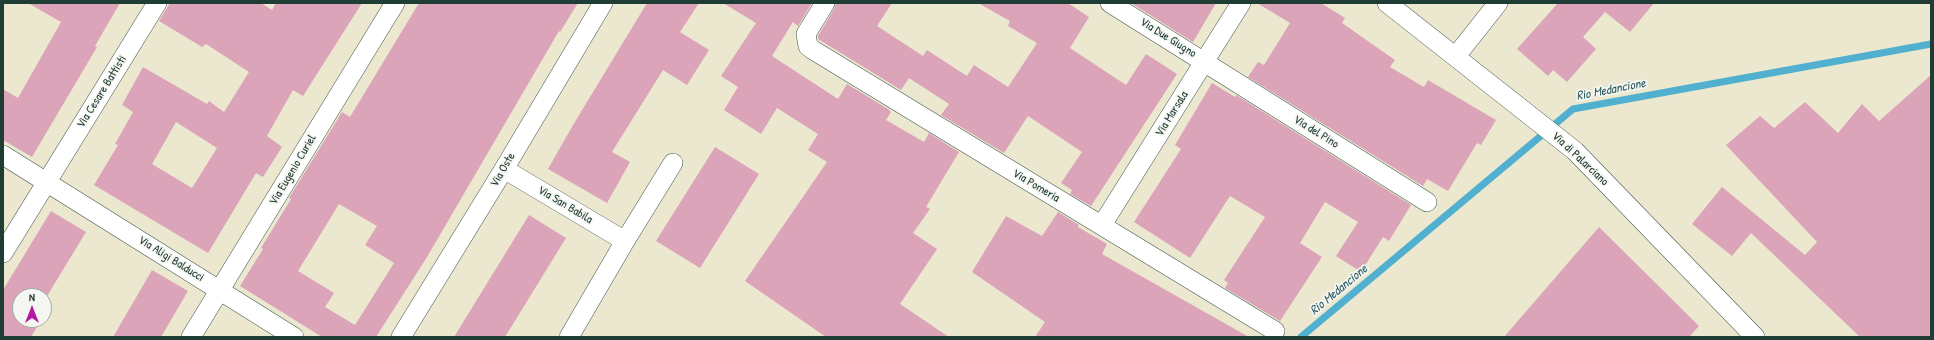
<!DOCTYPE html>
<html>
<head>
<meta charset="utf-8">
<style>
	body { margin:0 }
	#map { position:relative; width:1934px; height:340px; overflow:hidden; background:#ece8d0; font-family:"Patrick Hand",sans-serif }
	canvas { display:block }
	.frame { position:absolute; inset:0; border:4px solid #1f3d34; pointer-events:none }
	.north { position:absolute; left:12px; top:288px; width:40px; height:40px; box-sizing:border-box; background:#f6f6f2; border:1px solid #a0aca6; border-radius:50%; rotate:0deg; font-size:11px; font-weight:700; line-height:16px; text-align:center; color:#1f3d34 }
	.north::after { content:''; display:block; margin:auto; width:14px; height:18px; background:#b5179e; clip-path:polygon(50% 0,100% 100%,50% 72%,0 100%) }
</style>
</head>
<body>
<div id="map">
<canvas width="1934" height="340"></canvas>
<div class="frame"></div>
<div class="north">N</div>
</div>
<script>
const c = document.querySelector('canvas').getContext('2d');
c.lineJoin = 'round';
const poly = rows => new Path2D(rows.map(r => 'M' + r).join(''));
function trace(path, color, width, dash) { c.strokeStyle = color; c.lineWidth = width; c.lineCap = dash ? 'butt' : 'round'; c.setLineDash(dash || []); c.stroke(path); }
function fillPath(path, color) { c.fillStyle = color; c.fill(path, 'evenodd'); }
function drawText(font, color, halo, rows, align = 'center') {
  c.font = font + ' "Patrick Hand",sans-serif'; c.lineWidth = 3.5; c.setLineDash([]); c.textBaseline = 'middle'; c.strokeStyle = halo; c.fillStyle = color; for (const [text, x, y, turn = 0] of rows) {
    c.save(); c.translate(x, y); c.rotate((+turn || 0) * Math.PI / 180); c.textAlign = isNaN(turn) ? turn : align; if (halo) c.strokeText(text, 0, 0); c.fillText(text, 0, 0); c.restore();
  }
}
trace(poly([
	[1301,337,1573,109,1931,44]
]), '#51b0cf', 7);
fillPath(poly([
	[28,3,120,3,95,46,97,47,32,157,3,140,3,89,18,98,61,22],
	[170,3,261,3,272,10,276,3,362,3,303,96,293,90,267,136,282,147,263,177,256,173,208,253,94,185,118,145,115,144,133,112,122,105,143,67,207,104,209,101,224,112,249,72,206,44,202,47,159,21],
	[176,122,217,148,192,188,152,164],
	[419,3,578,3,560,32,559,31,427,257,376,337,322,337,240,286,263,249,261,248,291,199,289,198,342,112,350,117],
	[339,204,377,226,365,245,394,263,355,325,325,307,334,293,298,271],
	[647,3,699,3,680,32,709,50,687,85,663,70,612,152,630,162,607,203,548,169,573,125],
	[723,3,812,3,798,26,793,22,772,56,838,99,847,84,888,109,891,112,886,120,924,142,929,133,959,152,926,207,930,209,913,233,937,249,900,304,949,337,826,337,745,281,827,162,808,150,818,134,777,108,761,134,724,110,738,87,721,76,756,23],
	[836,3,892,3,877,26,923,56,927,50,967,76,974,65,1008,87,1037,43,1008,26,1010,21,978,3,1068,3,1089,17,1070,48,1126,85,1146,54,1177,74,1091,206,1070,194,1072,190,1061,183,1082,152,1028,116,1004,153,941,115,949,104,909,78,901,90,818,39,818,36,834,9],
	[1131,3,1216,3,1193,42],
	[1257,3,1321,3,1345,18,1342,23,1395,60,1390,67,1424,87,1428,80,1496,120,1481,145,1477,143,1448,191,1427,179,1423,186,1248,77,1258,62,1264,65,1290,23],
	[1558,3,1654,3,1630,32,1605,12,1583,37,1596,49,1567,82,1553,70,1548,76,1517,49],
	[1931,75,1931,337,1860,337,1751,233,1732,256,1692,224,1722,187,1805,255,1817,242,1726,145,1760,116,1774,128,1805,102,1838,133,1862,104,1879,121],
	[1212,83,1235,97,1236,95,1411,205,1389,241,1383,237,1361,272,1336,256,1358,222,1325,202,1300,243,1322,257,1280,321,1225,288,1228,283,1224,280,1265,217,1230,196,1190,258,1134,222,1181,149,1175,145],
	[715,147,759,174,700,268,656,241],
	[51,211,86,232,44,301,44,296,20,296,20,320,41,320,31,337,3,337,3,290],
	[1058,212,1079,225,1078,227,1107,244,1102,254,1249,337,1035,337,1045,322,972,272,1006,216,1042,236],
	[529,215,566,238,505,337,454,337],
	[1599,227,1699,326,1689,337,1504,337],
	[152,270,188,291,161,337,113,337]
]), '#dba4b8');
const street = poly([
	[825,3,806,34,808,46,813,50,1275,331],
	[1110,3,1427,202],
	[1387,3,1575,151,1755,337],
	[1456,56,1498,3],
	[3,155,294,337],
	[504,169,625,241,569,337],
	[1102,225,1241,3],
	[625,241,673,163],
	[3,253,157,3],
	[191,337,395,3],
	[401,337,504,169,603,3]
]);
trace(street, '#3e574b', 20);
trace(street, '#fff', 19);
drawText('12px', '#1f3d34', '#f6f6f2', [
	["Via Due Giugno",1168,38,32],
	["Via Cesare Battisti",102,92,-58],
	["Via Marsala",1172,114,-58],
	["Via del Pino",1316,132,32],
	["Via di Palarciano",1580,159,43],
	["Via Eugenio Curiel",293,170,-59],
	["Via Oste",503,170,-60],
	["Via Pomeria",1036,186,31],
	["Via San Babila",565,205,31],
	["Via Aligi Balducci",171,259,32]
]);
drawText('italic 13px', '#2e6062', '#f6f6f2', [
	["Rio Medancione",1611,90,-11],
	["Rio Medancione",1339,290,-40]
]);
</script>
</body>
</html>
